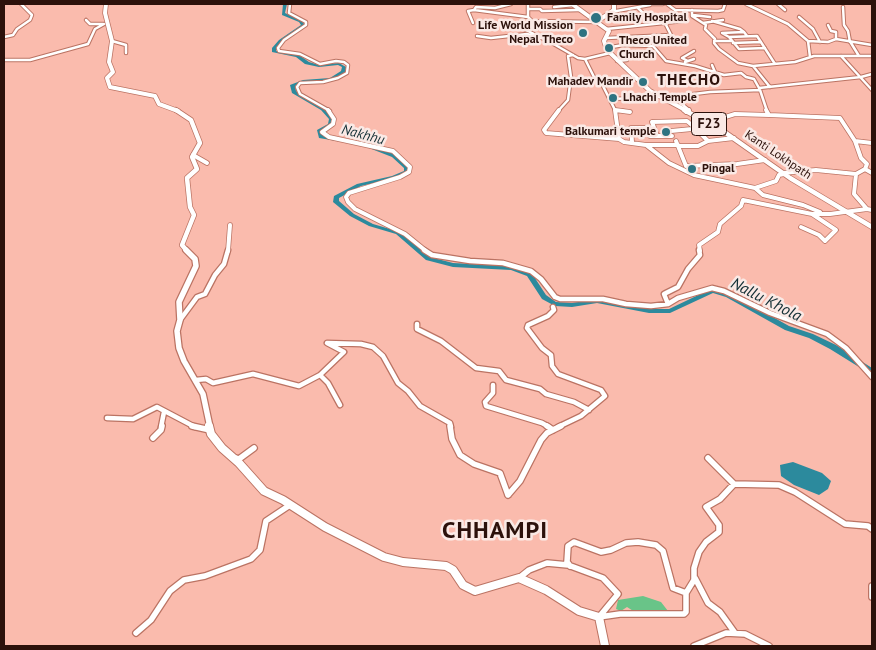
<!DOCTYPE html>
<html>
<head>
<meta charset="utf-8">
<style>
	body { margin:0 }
	#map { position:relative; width:876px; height:650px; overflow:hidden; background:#fabbad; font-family:"PT Sans",sans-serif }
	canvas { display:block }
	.frame { position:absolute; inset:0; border:5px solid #2c110b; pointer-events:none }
</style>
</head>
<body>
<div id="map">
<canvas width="876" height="650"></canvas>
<div class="frame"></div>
</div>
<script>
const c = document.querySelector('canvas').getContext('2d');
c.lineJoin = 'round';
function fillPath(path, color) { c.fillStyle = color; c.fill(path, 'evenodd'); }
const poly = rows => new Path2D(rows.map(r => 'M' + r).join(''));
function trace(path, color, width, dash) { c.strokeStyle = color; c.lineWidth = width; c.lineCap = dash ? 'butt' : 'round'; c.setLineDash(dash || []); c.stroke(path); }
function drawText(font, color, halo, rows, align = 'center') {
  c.font = font + ' "PT Sans",sans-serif'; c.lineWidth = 5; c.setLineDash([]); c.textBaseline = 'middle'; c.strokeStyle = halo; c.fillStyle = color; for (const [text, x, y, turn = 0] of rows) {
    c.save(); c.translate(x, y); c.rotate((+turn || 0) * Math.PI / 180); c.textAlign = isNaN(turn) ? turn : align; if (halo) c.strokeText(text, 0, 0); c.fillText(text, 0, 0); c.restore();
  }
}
fillPath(poly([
	[643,596,661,602,668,611,638,614,627,607,621,611,616,609,618,600]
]), '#69c488');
fillPath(poly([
	[793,462,822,473,831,481,828,489,819,495,794,485,781,476,780,465]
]), '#2c8a9d');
fillPath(poly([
	[283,4,287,4,285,13,301,20,305,25,283,42,276,48,276,51,299,55,309,62,319,65,339,63,346,67,345,73,333,80,304,82,295,86,296,91,325,108,334,119,332,126,323,131,323,136,343,140,343,142,319,138,317,130,328,124,329,119,321,110,292,93,290,85,303,80,330,78,341,71,342,67,338,65,319,67,305,64,296,57,272,52,272,48,279,40,301,25,299,22,282,15,283,4],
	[371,145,396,155,404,163,409,166,410,172,396,178,361,186,339,198,339,201,354,214,373,224,400,232,430,257,453,263,511,266,531,272,546,295,556,302,572,303,597,299,649,309,669,309,713,288,730,293,789,326,813,334,836,345,872,368,872,378,869,377,867,372,830,349,809,338,785,330,726,297,713,293,670,313,649,313,597,303,572,307,555,306,542,299,527,276,511,270,453,267,426,260,396,234,369,226,350,216,333,202,334,196,357,184,392,176,404,171,404,168,392,157,369,148,368,147,371,145]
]), '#2c8a9d');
const minorFar3 = poly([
	[290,4,289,13,306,22,306,25,284,40,278,48,279,51,300,54,320,64,336,61,344,62,348,65,347,73,338,78,323,82,300,83,297,87,300,94,330,111],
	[511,4,495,8,476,7,474,10,528,17],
	[528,4,528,17,532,21,596,22],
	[649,4,663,4],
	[667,4,675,10,718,11,723,10,725,4],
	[746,4,788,24,808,41,828,42,836,39,872,45],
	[778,4,785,10],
	[554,7,573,5],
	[843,7,844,25,848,31,850,42],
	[638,8,647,17],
	[528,9,540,9,542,11,579,10],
	[692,10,692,16,706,25,705,29,715,39,714,43,719,49,738,63,753,66],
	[611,12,650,5],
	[693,15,710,17],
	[799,17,813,29,820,42],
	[86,20,90,24,103,24],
	[532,21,532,27,524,29,534,34],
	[712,21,740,29,744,32],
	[473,23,468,11,474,10],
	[703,23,723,20],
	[828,25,831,31,836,32,836,39],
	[606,29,683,21],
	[477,36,491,38,527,34,545,39,578,58,585,59,610,53],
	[747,36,744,32,722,33,729,37,757,36,775,64],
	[4,37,13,35,17,29,30,20,32,15,21,4],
	[729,37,739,49,765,48],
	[606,38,671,35,665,23],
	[112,41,126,45,126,53],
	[714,41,732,41],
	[808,41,810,57],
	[733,43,761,42],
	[851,43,859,56],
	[606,48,623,45,653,46,666,61,695,66,724,75,741,73,746,77,754,79,759,88],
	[841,56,872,90],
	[585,59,594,77,601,82,615,110,624,111],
	[4,60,30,60,88,44,95,29,104,24],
	[617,61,627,60],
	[688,61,682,58,694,51],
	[685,62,694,59],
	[712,65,715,72],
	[770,87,753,66,795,62,814,56,872,56],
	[760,90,767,111],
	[672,96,689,110,687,111],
	[662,98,710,92,760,90,759,88,861,77,872,74],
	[611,99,658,97],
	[558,111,568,100,571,77,568,56,573,55]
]);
const minorFar2 = poly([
	[328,110,334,119,333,124,322,132,329,137,393,151,410,167,409,172,400,177,349,193,346,197,348,202,355,209,405,234,426,251],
	[559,110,544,130,546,133,619,139,624,142,646,145,669,163,694,175,755,188],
	[615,110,630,112],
	[615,110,619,139],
	[686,112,689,110],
	[769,115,840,118,855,141,872,143],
	[693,127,735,114,769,115,766,110],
	[701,134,708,141],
	[650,136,672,136],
	[657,136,652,122,687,121,694,127,692,129,671,131],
	[676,141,686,166,737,164,765,160],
	[855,141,861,158,867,164,865,169,872,173],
	[632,142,631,128,654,128],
	[646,145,678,145],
	[678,146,698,146,708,141,734,138],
	[193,155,207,163],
	[783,173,816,170,856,174,865,169],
	[784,174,779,175,776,181,755,188,763,195,803,205,820,212],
	[856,174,854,194,867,209,872,210],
	[801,227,819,235,825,241,836,230,812,214],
	[228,251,230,225],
	[700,251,699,245,718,232,720,224,741,206,743,200,812,214,830,214,867,209]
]);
const minorFar1 = poly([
	[424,250,432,255,470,261,503,263,531,271,541,279,555,297,560,299,603,299,626,304,651,306,668,304,678,298,712,288,724,291,770,313,827,334,846,348,872,377],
	[668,304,664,294,678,287,688,269,700,255,699,250],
	[553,307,554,310,548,316,528,325,527,328,542,348,551,355,552,366,558,374,601,390,605,396,581,416,558,427],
	[180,320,197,297,205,294,215,275,224,264,228,250],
	[417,324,417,329,441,341,476,368,499,371,506,380,540,389,546,394,574,402,589,410],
	[320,375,328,383,340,405],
	[196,380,206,379,213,383,253,374,299,386,320,375,344,352,327,343,361,344,373,347,383,356,398,383,408,391,420,406,450,423,451,427],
	[493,385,493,393,485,402,486,406,542,423,549,427],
	[107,418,133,419,157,407,195,427],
	[161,427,164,412]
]);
const minor = poly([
	[192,426,210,430],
	[450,426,452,439,460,455,474,464,500,473,508,495],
	[547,426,553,430],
	[153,438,161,430,162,426],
	[235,458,239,459,254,448],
	[708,458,734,484],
	[508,495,520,481,541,440,547,433,561,426],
	[570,566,567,562,568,546,574,542,601,552,611,550,626,543,638,542,656,545,663,551,673,588,686,593],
	[519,578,529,570,547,563,568,565,603,578,618,594,599,617],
	[695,578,708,603,720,612,735,633],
	[872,586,872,597],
	[599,617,620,614,684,614,686,612,686,593,694,580,694,568,699,552,706,542,719,532,719,525,706,507,720,499,734,484,779,485,795,492,845,524,868,526,872,529],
	[136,633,151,620,170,591,184,580,205,576,251,559,260,550,266,521,290,505],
	[694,646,726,633,745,634,769,646]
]);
const majorFar3 = poly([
	[106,4,105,13,112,41,109,62,113,72,107,78,110,87,155,96,159,104,178,111],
	[572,4,609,31,604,41,607,50,650,91,687,111],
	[596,22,614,10,614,4]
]);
const majorFar2 = poly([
	[176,110,191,120,200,143,192,157,197,169,187,178,190,207,194,215,182,245,187,251],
	[684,110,723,131,790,178,872,227]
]);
const majorFar1 = poly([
	[186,250,195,259,196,266,179,302,180,320,177,331,179,348,184,361,203,394,210,427]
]);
const major = poly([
	[209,426,211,434,222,448,239,463,264,491,283,500,325,527,384,557,403,562,446,566,453,570,463,585,475,591,519,578,546,590,579,611,599,617,605,646]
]);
trace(minorFar3, '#bb7363', 4.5);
trace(minorFar2, '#bb7363', 5.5);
trace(minorFar1, '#bb7363', 7);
trace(minor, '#bb7363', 8);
trace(majorFar3, '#bb7363', 5.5);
trace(majorFar2, '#bb7363', 6);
trace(majorFar1, '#bb7363', 8);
trace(major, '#bb7363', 10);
trace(minorFar3, '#fff', 2.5);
trace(minorFar2, '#fff', 4);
trace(minorFar1, '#fff', 4.5);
trace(minor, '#fff', 5.5);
trace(majorFar3, '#fff', 4);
trace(majorFar2, '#fff', 4.5);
trace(majorFar1, '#fff', 5.5);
trace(major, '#fff', 8);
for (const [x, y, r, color] of [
	[596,18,6,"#2e7381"],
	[583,33,5,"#2e7381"],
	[609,48,5,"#2e7381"],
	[643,82,5,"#2e7381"],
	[613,98,5,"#2e7381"],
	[666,132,5,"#2e7381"],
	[692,169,5,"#2e7381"]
]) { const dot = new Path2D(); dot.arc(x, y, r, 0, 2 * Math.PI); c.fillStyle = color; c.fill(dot); trace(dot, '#fae9e5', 2); }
drawText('bold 12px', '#2c110b', '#fae9e5', [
	["Family Hospital",607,18],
	["Life World Mission",573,26,"right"],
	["Nepal Theco",573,40,"right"],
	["Theco United",619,41],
	["Church",619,55],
	["Mahadev Mandir",633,82,"right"],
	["Lhachi Temple",623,98],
	["Balkumari temple",656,132,"right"],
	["Pingal",702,169]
], 'left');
drawText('12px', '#2c110b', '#fae9e5', [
	["Kanti Lokhpath",778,155,34]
]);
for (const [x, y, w] of [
	[709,124,35]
]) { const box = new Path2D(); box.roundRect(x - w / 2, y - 11.5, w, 23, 4); c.fillStyle = '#fae9e5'; c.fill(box); trace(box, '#2c110b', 1); }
drawText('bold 14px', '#2c110b', null, [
	["F23",709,124]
]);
drawText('italic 14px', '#132f35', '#fae9e5', [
	["Nakhhu",363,135,15]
]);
c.letterSpacing = '1px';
drawText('bold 16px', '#2c110b', '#fae9e5', [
	["THECHO",689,80]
]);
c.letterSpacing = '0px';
drawText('italic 16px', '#132f35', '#fae9e5', [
	["Nallu Khola",766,300,27]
]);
c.letterSpacing = '1px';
drawText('bold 24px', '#2c110b', '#fae9e5', [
	["CHHAMPI",495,531]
]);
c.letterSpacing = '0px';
</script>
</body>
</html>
